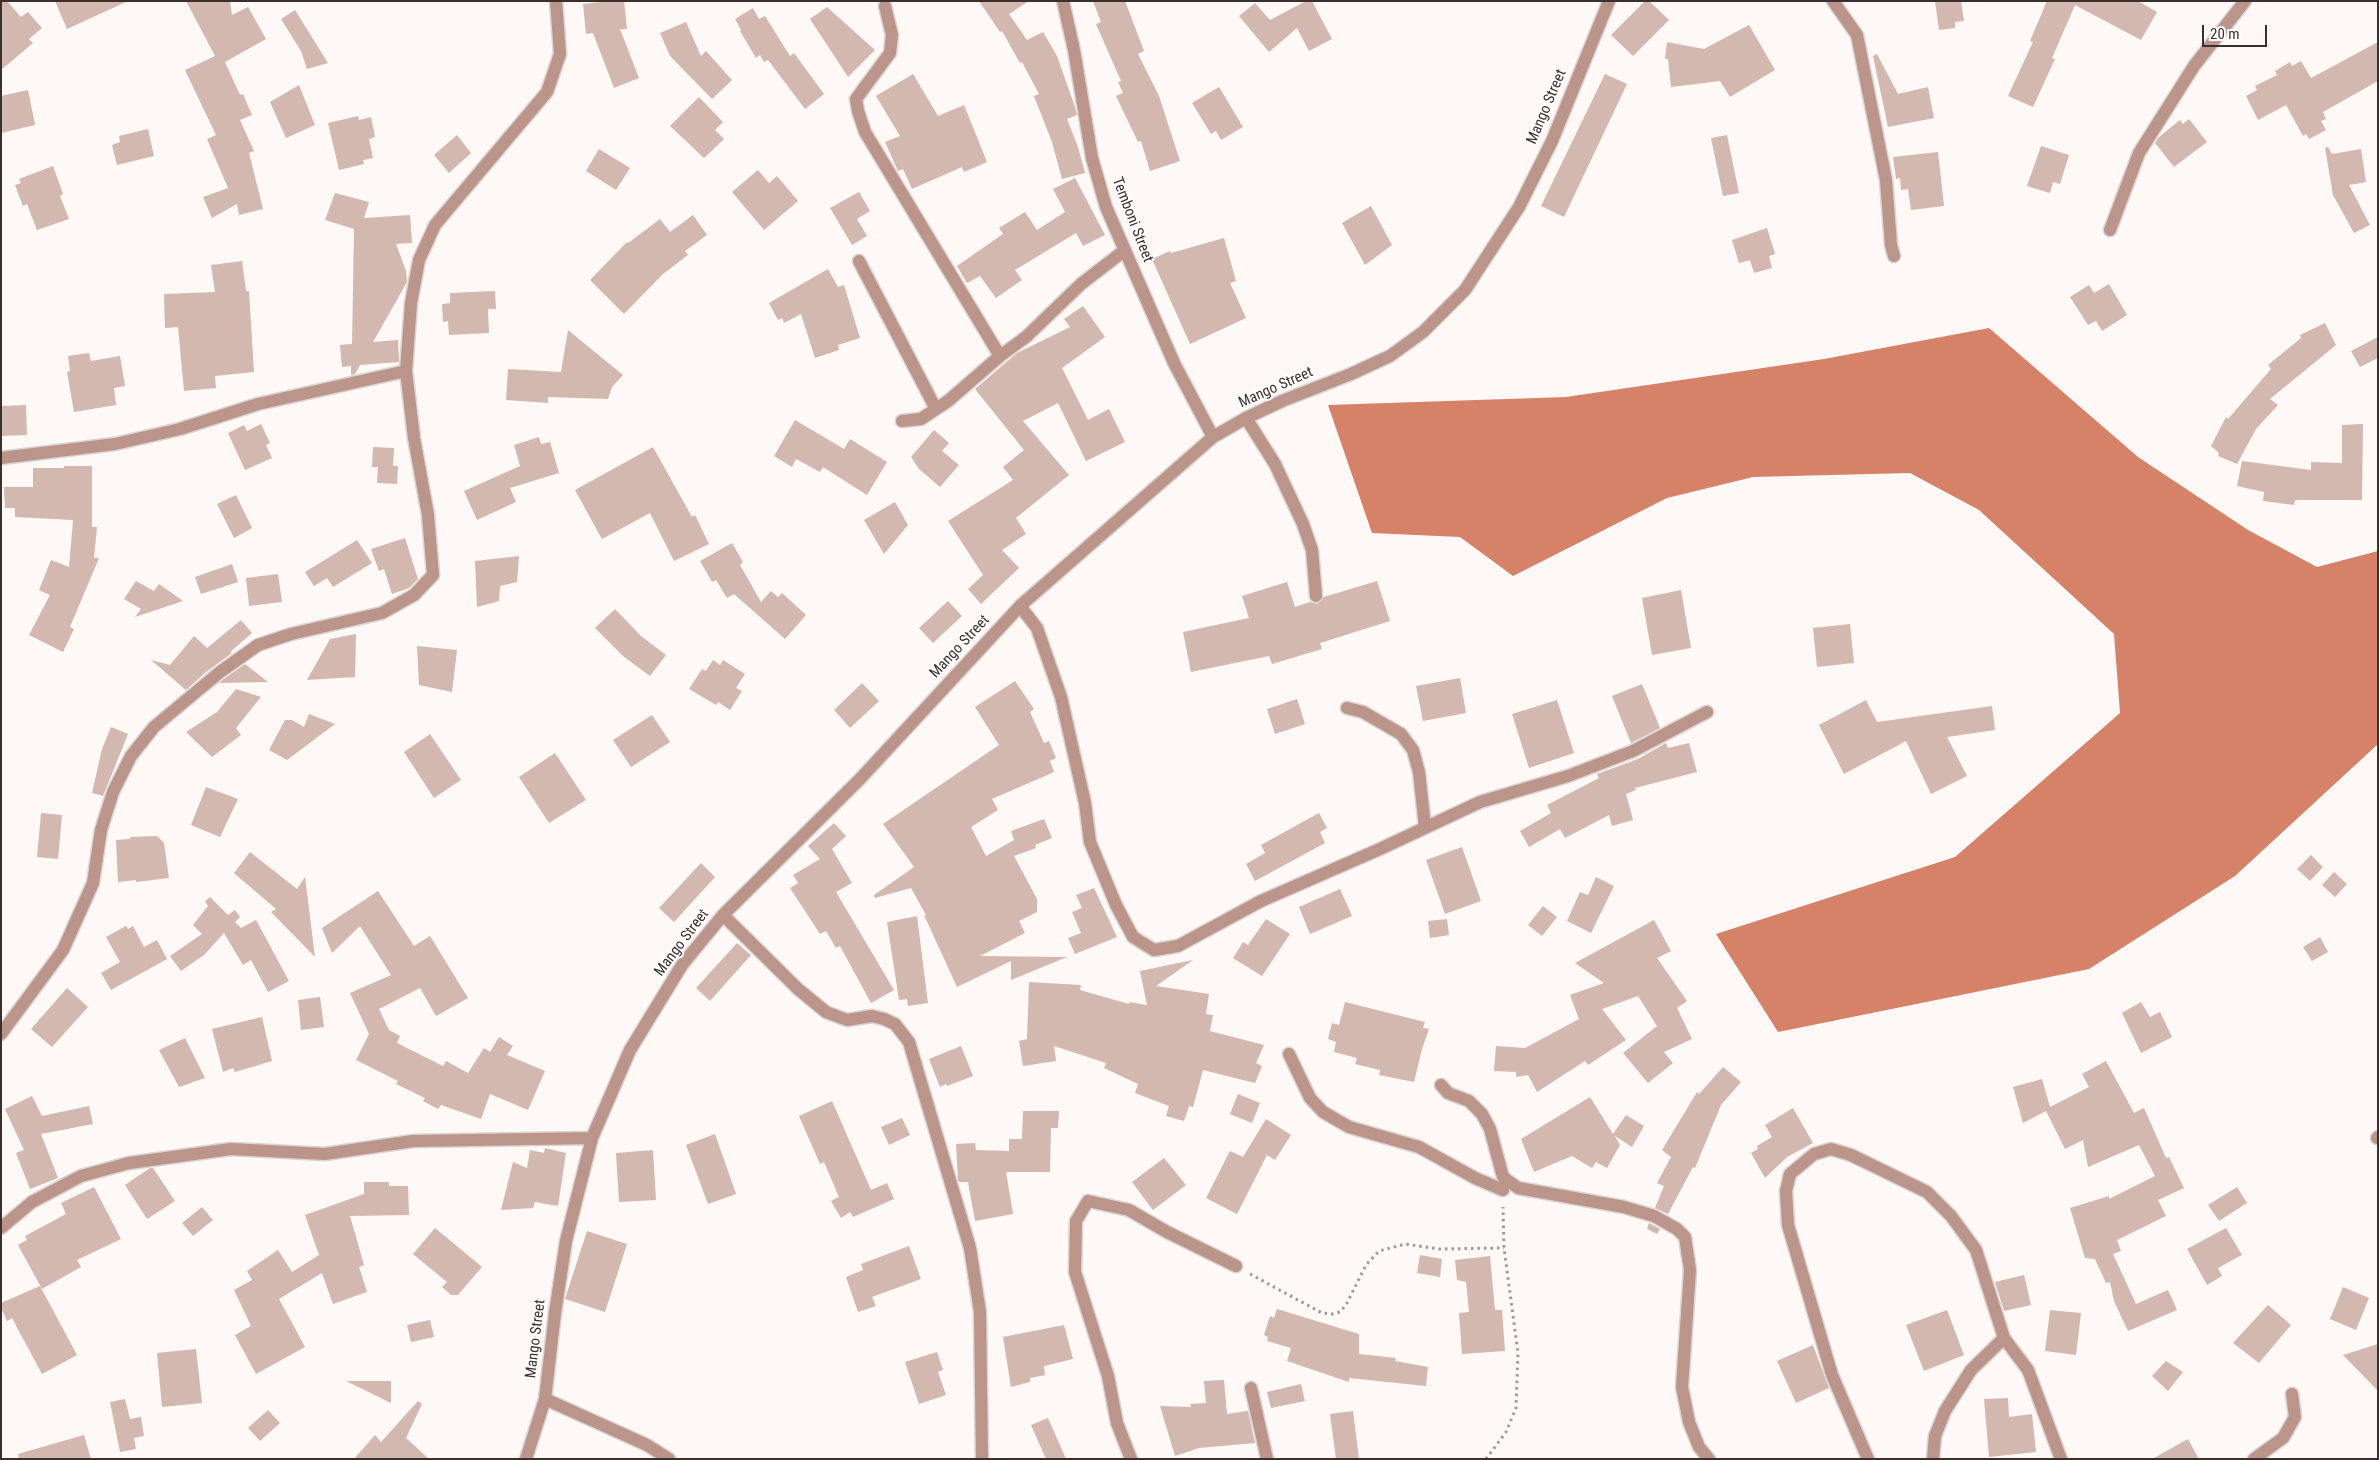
<!DOCTYPE html>
<html>
<head>
<meta charset="utf-8">
<style>
	body { margin:0 }
	#map { position:relative; width:2379px; height:1460px; overflow:hidden; background:#fef8f6; font-family:"Roboto Condensed",sans-serif }
	canvas { display:block }
	.frame { position:absolute; inset:0; border:2px solid #3b302d; pointer-events:none }
	.scale { position:absolute; left:2202px; top:25px; width:65px; height:22px; box-sizing:border-box; border:2px solid #3b302d; border-top:0; padding-left:6px; font-size:15px; line-height:18px; white-space:nowrap; color:#3b302d; -webkit-text-stroke:4px #fff; paint-order:stroke }
</style>
</head>
<body>
<div id="map">
<canvas width="2379" height="1460"></canvas>
<div class="frame"></div>
<div class="scale">20 m</div>
</div>
<script>
const c = document.querySelector('canvas').getContext('2d');
c.lineJoin = 'round';
function fillPath(path, color) { c.fillStyle = color; c.fill(path, 'evenodd'); }
const poly = rows => new Path2D(rows.map(r => 'M' + r).join(''));
function trace(path, color, width, dash) { c.strokeStyle = color; c.lineWidth = width; c.lineCap = dash ? 'butt' : 'round'; c.setLineDash(dash || []); c.stroke(path); }
function drawText(font, color, halo, rows, align = 'center') {
  c.font = font + ' "Roboto Condensed",sans-serif'; c.lineWidth = 4; c.setLineDash([]); c.textBaseline = 'middle'; c.strokeStyle = halo; c.fillStyle = color; for (const [text, x, y, turn = 0] of rows) {
    c.save(); c.translate(x, y); c.rotate((+turn || 0) * Math.PI / 180); c.textAlign = isNaN(turn) ? turn : align; if (halo) c.strokeText(text, 0, 0); c.fillText(text, 0, 0); c.restore();
  }
}
fillPath(poly([
	[1989,328,2138,457,2248,530,2317,567,2378,551,2378,744,2235,876,2089,969,1778,1032,1716,934,1955,857,2120,713,2114,634,1979,510,1910,473,1753,477,1667,498,1513,576,1460,537,1372,533,1328,405,1566,397,1824,359]
]), '#d58269');
fillPath(poly([
	[1,1,7,1,21,17,28,12,42,28,29,39,33,43,1,70],
	[55,1,128,1,67,29],
	[186,1,230,1,232,15,248,7,266,39,225,62,240,95,243,94,252,115,240,120,254,151,249,153,263,209,239,215,237,204,212,218,203,197,228,188,207,139,216,135,185,70,215,56],
	[609,1,624,1,627,29,620,29,639,78,614,88,593,33,586,34,583,4],
	[979,1,1029,1,1009,14,1027,40,1043,32,1057,56,1075,107,1077,115,1067,119,1078,147,1085,173,1062,179,1052,142,1034,96,1039,94,1022,62,1020,63,1002,31,1000,32],
	[1093,1,1125,1,1144,51,1138,54,1159,96,1180,161,1150,171,1141,141,1138,142,1116,96,1123,93,1118,82,1121,81,1096,24,1101,22],
	[1306,1,1312,1,1332,39,1309,51,1297,28,1269,52,1239,16,1255,3,1270,20],
	[1645,1,1649,1,1669,20,1633,56,1611,35],
	[1935,1,1961,1,1964,21,1955,22,1955,28,1939,30],
	[2047,1,2138,1,2157,12,2141,40,2075,5,2052,58,2055,59,2033,107,2008,96,2033,42,2030,41],
	[827,7,875,50,848,77,810,19],
	[753,8,759,19,765,16,790,56,794,53,824,94,805,109,768,60,764,62,760,55,756,58,740,31,741,30,735,19],
	[295,10,328,63,307,69,301,51,281,19],
	[686,22,701,56,706,51,732,80,712,99,670,56,660,33],
	[1749,25,1775,70,1730,97,1720,81,1671,87,1668,59,1665,59,1667,42,1704,49],
	[2378,42,2378,81,2323,112,2326,119,2321,121,2326,130,2309,139,2306,134,2303,136,2286,105,2258,120,2246,96,2257,90,2255,86,2277,75,2275,71,2290,62,2292,66,2301,61,2311,78],
	[1877,54,1898,94,1928,87,1934,118,1888,127,1873,56],
	[913,74,938,116,964,105,987,162,964,172,962,167,912,189,903,169,898,171,885,142,900,136,876,96],
	[1605,74,1627,84,1564,217,1541,206],
	[299,85,315,125,286,138,270,102],
	[1219,87,1243,127,1221,140,1216,131,1211,134,1192,103],
	[28,90,35,125,1,133,1,96],
	[699,97,723,122,715,130,724,139,704,158,670,126],
	[358,116,359,120,371,117,375,137,369,139,373,158,363,160,364,164,339,170,328,123],
	[2189,119,2207,142,2174,167,2155,143,2159,137,2180,120,2183,124],
	[148,129,154,156,117,165,112,145,120,142,119,136],
	[457,135,471,153,449,173,434,155],
	[1727,135,1739,193,1723,196,1711,138],
	[2041,146,2069,155,2060,184,2053,182,2050,193,2027,186],
	[2328,147,2332,154,2361,149,2366,182,2349,185,2370,225,2354,233,2333,195,2325,148],
	[599,149,630,168,616,190,586,171],
	[1938,152,1944,206,1911,210,1908,189,1901,190,1900,178,1896,179,1893,157],
	[53,166,63,194,60,196,69,219,37,230,27,204,23,206,15,185,21,183,19,179],
	[758,170,769,183,777,176,798,201,764,230,732,192],
	[1075,178,1105,235,1083,246,1076,233,1015,270,1022,280,996,298,980,276,967,283,957,266,1003,234,999,228,1025,212,1037,230,1065,212,1053,189],
	[859,192,870,211,857,219,867,236,852,245,830,208],
	[335,193,369,202,364,218,410,215,412,243,396,244,406,271,407,282,373,342,398,340,399,362,360,365,355,374,351,375,351,366,342,367,340,345,352,344,354,229,325,220],
	[1371,206,1392,245,1365,265,1342,223],
	[693,215,707,235,685,251,688,255,663,274,624,314,590,280,627,242,628,243,660,219,670,232],
	[1767,228,1775,254,1769,256,1772,268,1754,273,1750,260,1739,263,1732,240],
	[1224,238,1236,281,1230,283,1246,318,1190,344,1152,259,1170,251,1171,253],
	[242,261,246,291,249,291,254,372,215,376,216,388,184,391,178,327,165,328,164,294,215,292,211,265],
	[828,269,838,287,844,285,860,338,838,345,839,350,815,358,801,314,784,323,782,318,778,320,769,303],
	[2109,284,2127,315,2102,331,2096,321,2088,325,2070,297,2089,285,2094,293],
	[495,291,496,309,488,309,489,333,449,335,448,321,443,322,442,304,450,303,450,293],
	[1083,306,1105,337,1062,368,1088,420,1109,409,1125,442,1086,461,1058,403,1023,421,1069,475,1016,518,1026,534,1002,550,1019,568,981,604,968,589,983,575,948,521,1013,480,1003,467,1024,450,975,389,1017,353,1070,327,1064,319],
	[2325,323,2336,345,2270,399,2278,405,2256,429,2237,464,2218,456,2219,453,2211,446,2226,417,2228,419,2271,369,2268,365,2301,338,2300,335],
	[568,330,623,375,612,387,608,399,548,397,548,403,506,400,508,369,561,372],
	[2378,337,2378,358,2360,367,2351,351],
	[89,353,91,361,120,356,125,386,114,388,116,405,74,412,67,372,70,371,68,356],
	[26,405,27,435,1,436,1,406],
	[795,420,844,449,850,439,887,462,867,495,823,467,820,472,796,459,792,467,774,456],
	[261,424,270,443,266,445,272,458,245,470,228,433,244,425,247,431],
	[2363,424,2362,500,2295,500,2294,505,2263,501,2264,492,2237,486,2242,461,2311,470,2311,462,2342,463,2342,425],
	[934,430,949,443,942,451,959,465,940,487,919,469,911,457],
	[539,437,541,444,550,442,559,473,510,488,516,502,477,520,464,491,520,466,514,445],
	[373,447,394,448,393,466,398,466,397,484,377,483,378,467,372,467],
	[653,447,692,517,695,515,709,544,674,561,650,513,602,539,575,490],
	[64,466,92,466,92,527,97,527,94,558,99,558,70,627,74,629,63,652,29,635,50,595,39,590,51,560,69,567,73,520,15,517,15,508,5,508,4,487,33,487,33,468,64,468],
	[236,495,252,528,234,538,217,504],
	[895,502,908,525,884,554,864,520],
	[405,538,418,579,409,588,392,594,384,569,379,571,371,549],
	[357,540,372,563,333,587,327,578,314,586,305,572],
	[732,543,743,562,740,565,761,602,771,591,778,597,782,593,806,615,785,639,734,594,727,598,716,580,712,582,700,561],
	[519,556,517,582,500,586,499,601,477,607,475,561],
	[232,564,238,582,201,594,195,577],
	[278,574,282,602,249,606,246,578],
	[136,581,154,591,159,584,183,601,135,617,141,609,124,599],
	[1377,581,1390,621,1320,643,1322,649,1272,664,1269,656,1191,672,1183,632,1249,618,1242,596,1287,582,1295,607,1310,602,1317,604,1324,597],
	[1681,590,1691,648,1652,655,1642,598],
	[948,601,962,616,933,643,919,628],
	[615,609,641,636,666,655,650,676,623,656,595,628],
	[241,620,252,633,230,652,232,653,206,672,186,690,151,660,170,665,194,636,207,648],
	[1850,624,1854,663,1817,667,1813,628],
	[356,634,355,677,307,680,330,639],
	[417,646,457,650,452,692,419,685],
	[713,660,720,665,723,660,745,674,736,688,742,691,730,710,718,702,716,705,689,689,702,669,706,671],
	[245,664,268,682,219,683,225,678],
	[1460,678,1466,713,1423,721,1416,686],
	[1015,681,1034,709,1030,712,1044,743,1049,741,1056,758,1050,761,1054,772,992,799,998,810,971,827,986,856,1014,840,1011,831,1044,819,1052,838,1035,845,1036,848,1014,856,1037,899,1037,912,1019,921,1025,933,980,956,1067,957,1011,980,1011,961,957,987,924,915,926,915,911,888,875,898,874,895,914,867,883,824,999,745,975,707],
	[862,683,879,701,850,728,834,710],
	[1642,684,1660,728,1631,743,1612,696],
	[236,689,261,697,236,728,241,735,212,757,186,732,217,712],
	[1297,699,1305,724,1275,734,1267,709],
	[1557,700,1574,753,1529,768,1512,714],
	[1866,700,1877,722,1992,706,1995,730,1947,737,1967,776,1931,794,1906,741,1844,774,1819,725],
	[309,714,335,724,287,760,269,750,285,720,292,720,304,727],
	[652,715,670,742,631,767,613,740],
	[111,727,128,734,103,796,92,793,102,749],
	[430,734,461,780,434,798,404,752],
	[1666,743,1668,748,1689,743,1697,772,1635,788,1636,790,1626,794,1633,820,1612,826,1609,815,1565,838,1560,829,1529,847,1520,831,1551,813,1547,805,1599,778,1597,774,1638,759],
	[555,753,586,800,549,823,519,777],
	[206,787,238,799,220,837,191,825],
	[41,813,62,815,58,859,37,857],
	[1319,813,1327,828,1320,832,1325,843,1255,881,1246,864,1265,853,1261,845],
	[834,823,846,836,832,849,852,883,836,892,894,990,871,1003,840,946,836,948,826,931,820,934,790,888,798,883,793,875,820,859,808,846],
	[157,836,164,843,169,878,136,882,136,880,118,882,116,840,130,839,130,837],
	[1462,847,1481,901,1445,914,1426,860],
	[250,852,297,889,305,877,315,957,271,912,276,909,234,873],
	[2311,855,2323,867,2310,881,2297,869],
	[701,863,715,877,674,922,659,908],
	[2334,872,2347,884,2335,897,2322,885],
	[1596,877,1614,886,1591,933,1567,921,1580,892,1588,895],
	[1094,888,1117,937,1075,954,1068,938,1081,933,1072,912,1082,908,1076,895],
	[1340,889,1352,916,1310,934,1299,907],
	[378,891,414,946,430,936,468,998,436,1016,420,988,379,1009,389,1030,400,1036,397,1043,443,1066,446,1061,468,1073,484,1048,490,1052,499,1037,513,1046,507,1055,545,1071,528,1110,490,1094,481,1119,441,1105,438,1109,423,1101,425,1098,396,1084,398,1081,356,1060,369,1034,350,993,391,975,360,926,332,953,322,928],
	[210,897,228,915,235,910,240,917,235,922,241,928,256,920,289,981,268,992,251,960,243,965,224,933,204,955,181,971,170,956,202,934,193,925,208,906,205,901],
	[1543,906,1557,917,1542,936,1528,925],
	[917,916,928,1003,908,1006,907,999,899,1000,887,922],
	[1266,919,1290,934,1262,976,1233,958,1243,942,1248,945],
	[1447,919,1449,935,1430,938,1428,921],
	[1654,920,1671,951,1657,958,1687,1001,1677,1008,1692,1039,1664,1052,1673,1063,1648,1083,1623,1053,1657,1026,1638,996,1602,1009,1626,1040,1588,1065,1585,1061,1537,1092,1528,1075,1516,1077,1516,1072,1494,1071,1496,1046,1525,1048,1579,1019,1570,995,1604,983,1575,963],
	[126,926,128,929,133,926,144,947,157,940,167,959,111,990,101,973,120,962,106,937],
	[2320,937,2328,952,2312,961,2303,947],
	[737,943,751,955,710,1001,696,988],
	[1193,960,1156,986,1209,994,1206,1014,1213,1015,1210,1031,1264,1045,1256,1063,1262,1066,1255,1083,1203,1070,1193,1107,1189,1106,1184,1121,1166,1116,1169,1106,1135,1093,1138,1084,1104,1068,1106,1063,1054,1046,1056,1061,1023,1066,1019,1041,1027,1039,1029,982,1081,985,1080,990,1129,1004,1129,1002,1147,1005,1140,971],
	[67,988,88,1007,52,1047,31,1029],
	[320,997,324,1027,301,1030,298,1000],
	[1345,1002,1425,1022,1423,1028,1429,1029,1422,1049,1414,1082,1379,1075,1380,1070,1355,1064,1357,1058,1334,1052,1336,1042,1328,1039,1332,1023,1339,1025],
	[2141,1002,2150,1017,2160,1012,2172,1037,2141,1053,2122,1013],
	[262,1017,272,1061,235,1072,233,1068,223,1072,212,1029],
	[185,1038,205,1078,179,1087,159,1050],
	[961,1046,973,1076,947,1086,946,1084,940,1087,929,1059],
	[2106,1061,2134,1113,2144,1108,2166,1158,2169,1157,2184,1188,2158,1200,2166,1216,2117,1240,2121,1251,2113,1254,2136,1304,2168,1290,2177,1310,2128,1331,2114,1301,2110,1282,2106,1283,2095,1259,2085,1258,2070,1208,2109,1196,2109,1199,2155,1176,2139,1145,2088,1167,2083,1140,2065,1149,2046,1111,2023,1123,2013,1087,2042,1079,2050,1107,2089,1087,2082,1074],
	[1723,1067,1741,1082,1721,1105,1695,1168,1693,1167,1668,1214,1655,1208,1664,1186,1657,1183,1671,1157,1662,1150,1697,1092,1699,1094],
	[1238,1094,1260,1103,1252,1123,1230,1114],
	[32,1096,42,1116,89,1106,93,1124,41,1134,58,1178,30,1189,16,1153,24,1150,5,1109],
	[1590,1097,1613,1134,1626,1115,1644,1126,1632,1147,1615,1136,1620,1145,1607,1168,1596,1162,1592,1168,1572,1156,1534,1172,1521,1139],
	[832,1101,871,1190,887,1183,894,1199,853,1217,850,1212,841,1218,831,1201,839,1197,824,1162,820,1164,799,1116],
	[1793,1108,1813,1143,1787,1157,1765,1178,1751,1153,1758,1149,1757,1146,1772,1137,1765,1125],
	[1023,1111,1059,1111,1058,1128,1051,1128,1050,1172,1006,1172,1013,1214,975,1221,968,1182,959,1182,958,1180,956,1144,975,1143,976,1150,1009,1151,1009,1139,1022,1139],
	[902,1118,910,1135,889,1145,881,1127],
	[1266,1119,1291,1135,1275,1160,1267,1155,1237,1214,1206,1198,1230,1151,1243,1157],
	[715,1134,736,1194,708,1204,686,1145],
	[545,1148,566,1153,558,1206,535,1202,533,1208,501,1210,513,1162,527,1168,530,1150,544,1153],
	[653,1150,656,1200,619,1202,616,1153],
	[1164,1158,1186,1185,1153,1210,1132,1182],
	[150,1168,153,1168,175,1201,147,1219,125,1185],
	[364,1182,389,1182,389,1186,408,1186,409,1215,350,1216,364,1265,359,1267,367,1292,333,1304,322,1273,279,1299,305,1347,256,1374,235,1335,251,1326,234,1290,252,1280,247,1271,278,1250,292,1272,319,1255,305,1215,364,1194],
	[94,1187,121,1239,77,1260,81,1267,42,1289,18,1245,27,1240,25,1236,66,1214,61,1203],
	[2237,1187,2247,1203,2219,1221,2208,1205],
	[202,1207,213,1220,193,1236,182,1223],
	[1649,1223,1660,1229,1657,1234,1647,1229],
	[435,1228,482,1267,458,1295,451,1295,442,1287,447,1282,413,1254],
	[2226,1228,2242,1255,2218,1268,2222,1276,2207,1285,2187,1249],
	[587,1231,627,1244,605,1312,565,1299],
	[909,1246,921,1279,872,1297,876,1306,858,1312,846,1277,863,1270,861,1264],
	[1420,1255,1442,1259,1440,1277,1417,1273],
	[1490,1256,1495,1310,1502,1310,1505,1351,1462,1354,1459,1313,1469,1312,1466,1282,1457,1280,1455,1260],
	[2024,1275,2031,1305,2004,1311,1995,1282],
	[40,1286,77,1355,42,1374,12,1318,7,1321,1,1307,1,1303],
	[2343,1287,2369,1298,2356,1330,2330,1319],
	[2268,1305,2291,1325,2259,1363,2233,1343],
	[1277,1309,1359,1334,1359,1354,1396,1358,1395,1361,1428,1367,1426,1386,1349,1378,1349,1382,1287,1361,1291,1348,1267,1341,1268,1337,1264,1335,1270,1316,1274,1318],
	[1947,1310,1964,1355,1924,1371,1906,1325],
	[2050,1310,2081,1313,2076,1355,2045,1351],
	[430,1320,434,1337,411,1342,407,1325],
	[1064,1325,1073,1359,1044,1366,1045,1375,1030,1378,1030,1382,1011,1387,1003,1337],
	[2378,1344,2378,1391,2343,1355],
	[1813,1345,1829,1388,1796,1403,1777,1361],
	[196,1349,202,1403,162,1407,157,1353],
	[937,1352,943,1370,938,1372,946,1395,919,1404,905,1362],
	[2166,1361,2183,1372,2168,1391,2152,1376],
	[1224,1380,1227,1414,1248,1411,1255,1443,1199,1448,1175,1456,1160,1406,1191,1407,1190,1404,1206,1403,1204,1381],
	[346,1381,391,1381,391,1403],
	[1301,1384,1305,1401,1271,1408,1267,1392],
	[2008,1398,2009,1417,2032,1414,2036,1452,1989,1457,1984,1399],
	[125,1399,130,1419,141,1417,144,1436,134,1438,136,1449,120,1452,110,1402],
	[418,1401,422,1404,406,1438,429,1459,354,1459,375,1435,381,1442],
	[268,1410,280,1423,260,1441,248,1428],
	[1353,1411,1359,1459,1336,1459,1330,1414],
	[1048,1418,1066,1459,1046,1459,1031,1425],
	[84,1435,91,1459,19,1459,18,1454],
	[2188,1439,2199,1459,2152,1459]
]), '#d3b8af');
const street = poly([
	[1063,1,1074,50,1092,158,1106,207,1174,363,1213,437],
	[1833,1,1857,35,1886,180,1891,245,1894,256],
	[885,6,892,35,890,53,856,99,858,111,865,132,1000,356],
	[2110,230,2139,153,2194,66,2245,1],
	[859,261,936,409],
	[1246,418,1275,464,1303,524,1312,550,1316,596],
	[902,421,921,419,948,401,1000,356,1026,337,1081,284,1125,250],
	[1,458,115,444,180,429,258,404,406,371],
	[1020,606,1037,628,1061,697,1085,803,1090,842,1116,905,1133,937,1154,950,1178,946,1261,901,1380,849,1480,802,1568,776,1633,751,1707,712],
	[1347,708,1363,712,1401,734,1413,750,1419,772,1425,827],
	[723,915,798,989,826,1012,847,1020,872,1016,884,1019,895,1024,909,1042,970,1248,980,1312,982,1459],
	[1,1034,63,950,93,883,101,830,113,792,131,756,154,727,220,672,258,645,291,634,382,613,414,595,433,575,428,515,414,438,406,371,411,303,419,260,435,225,547,92,560,54,556,1],
	[1289,1054,1310,1098,1323,1112,1349,1127,1419,1147,1475,1178,1503,1190],
	[1441,1085,1448,1093,1469,1101,1482,1114,1490,1129,1503,1177,1518,1188,1624,1207,1654,1216,1677,1229,1685,1237,1690,1270,1682,1387,1689,1422,1699,1447,1709,1459],
	[2377,1138,2378,1137],
	[1,1228,32,1202,81,1176,129,1163,231,1149,325,1154,413,1141,592,1138],
	[1251,1388,1267,1459],
	[545,1399,647,1445,669,1459],
	[526,1459,545,1399,555,1313,566,1241,592,1138,630,1050,682,965,723,915,860,779,1020,606,1213,437,1246,418,1282,401,1351,374,1390,356,1423,332,1465,290,1519,207,1552,141,1609,1],
	[1131,1459,1117,1423,1108,1376,1075,1272,1076,1221,1088,1201,1129,1210,1167,1232,1236,1266],
	[1868,1459,1832,1375,1788,1225,1786,1191,1790,1174,1814,1154,1831,1149,1851,1155,1927,1192,1951,1216,1976,1250,2004,1338,2028,1370,2061,1459],
	[1933,1459,1935,1436,1945,1411,1971,1370,2004,1338],
	[2254,1459,2283,1438,2295,1417,2292,1394]
]);
trace(street, '#dbd4d2', 15);
trace(poly([
	[1250,1274,1322,1313,1333,1314,1340,1312,1346,1305,1366,1265,1379,1251,1405,1244,1439,1249,1504,1248],
	[1486,1459,1506,1432,1516,1408,1518,1353,1504,1248,1503,1207]
]), '#a29997', 3, [2.5, 4]);
trace(street, '#bb9589', 12);
drawText('15px', '#3b302d', '#fff', [
	["Mango Street",1547,107,-67],
	["Temboni Street",1132,220,69],
	["Mango Street",1276,388,-24],
	["Mango Street",960,647,-47],
	["Mango Street",682,943,-53],
	["Mango Street",536,1339,-83]
]);
</script>
</body>
</html>
